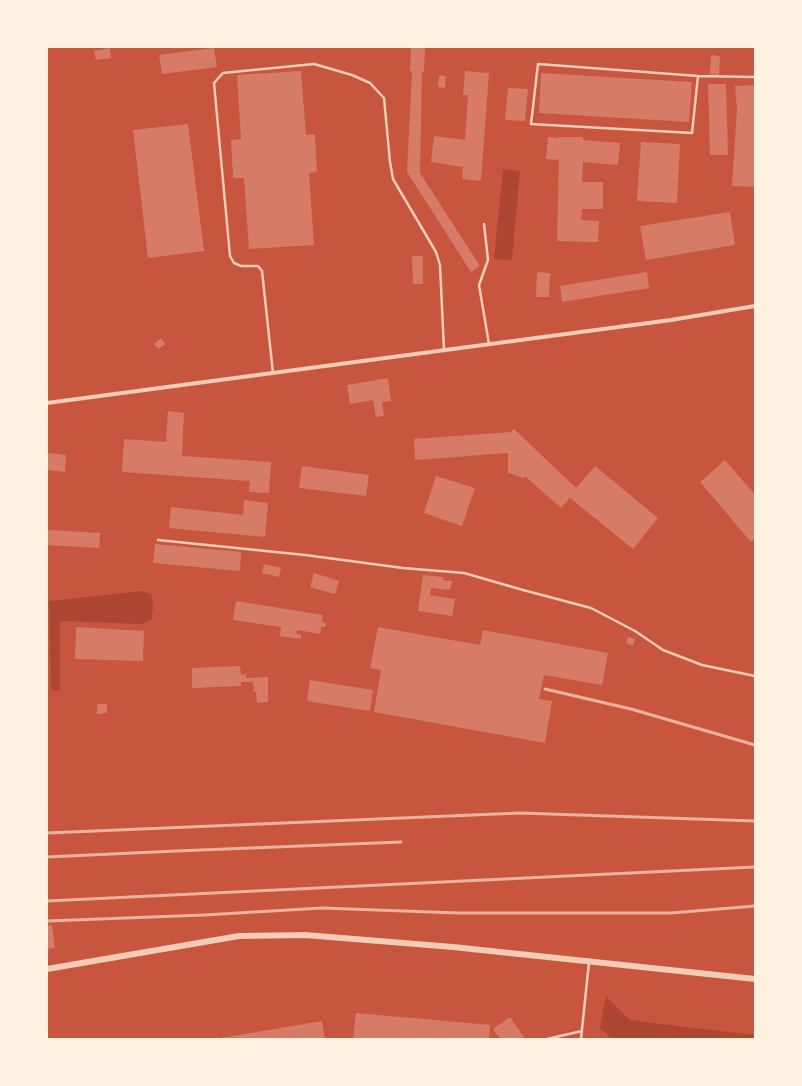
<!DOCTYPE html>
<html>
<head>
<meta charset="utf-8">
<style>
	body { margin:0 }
	#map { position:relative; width:802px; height:1086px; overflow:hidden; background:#c8553d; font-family:"Sofia Sans Condensed",sans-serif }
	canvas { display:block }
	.frame { position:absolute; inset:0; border:48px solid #fff3e0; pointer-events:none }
</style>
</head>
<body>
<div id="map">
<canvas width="802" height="1086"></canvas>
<div class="frame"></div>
</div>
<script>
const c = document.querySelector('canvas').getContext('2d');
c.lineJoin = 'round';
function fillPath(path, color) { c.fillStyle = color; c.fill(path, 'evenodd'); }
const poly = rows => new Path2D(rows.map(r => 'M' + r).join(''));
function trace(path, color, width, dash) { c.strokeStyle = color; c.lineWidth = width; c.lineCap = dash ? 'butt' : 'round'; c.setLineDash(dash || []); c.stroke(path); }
fillPath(poly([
	[503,169,520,171,512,260,494,259],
	[143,591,151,594,153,603,152,619,142,624,60,621,60,691,51,690,49,601],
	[606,996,630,1020,693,1028,755,1035,755,1039,612,1039,600,1028]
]), '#ae4732');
fillPath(poly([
	[411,47,425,47,424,72,422,72,420,173,480,266,471,272,407,172,412,71,410,71],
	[110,48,111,58,96,60,94,51],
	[214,48,217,67,162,74,159,55],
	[711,55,720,56,719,75,710,74],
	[301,71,306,135,315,134,317,172,309,173,314,245,249,249,244,178,233,178,231,140,241,139,237,75],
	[465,71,489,73,481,181,462,179,463,167,431,162,434,136,465,140,468,95,463,95],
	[541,73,692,82,689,122,539,113],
	[439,75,446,76,445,88,438,87],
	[708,84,726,84,728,155,710,155],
	[755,85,755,187,732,186,737,110,735,86],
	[508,88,528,89,525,121,505,120],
	[188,124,204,251,148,258,133,130],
	[548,137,559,138,559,137,583,137,583,140,620,143,618,165,583,162,582,182,603,182,603,209,582,209,581,220,599,221,598,242,557,241,559,160,546,159],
	[641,142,680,144,677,203,637,201],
	[730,212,735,245,646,260,640,226],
	[412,256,423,256,423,284,413,284],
	[537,272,550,273,549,297,536,297],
	[647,272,649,288,562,302,560,286],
	[161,338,165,344,159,349,154,344],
	[388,378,391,401,382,402,384,416,376,417,373,400,350,404,347,385],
	[168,411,184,413,182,456,271,462,269,493,249,492,250,481,122,472,124,439,166,442],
	[514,429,576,488,595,466,658,518,633,549,570,498,561,508,525,476,524,478,508,473,508,453,415,460,414,439,511,432],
	[47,453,66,455,65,472,47,470],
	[725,460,755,495,755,539,751,542,700,482],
	[302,466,369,475,366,496,299,488],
	[436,476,475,488,462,526,424,513],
	[244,500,268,503,265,537,169,528,171,507,243,515],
	[47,530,100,533,99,548,47,545],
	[155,544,241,552,240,571,153,563],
	[264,564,281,568,279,577,262,573],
	[314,573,339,581,335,594,310,587],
	[423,575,443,577,443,580,452,581,450,590,431,588,430,595,455,599,452,616,418,611],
	[236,601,323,615,322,622,326,623,325,627,321,627,320,634,297,630,296,634,301,635,301,639,280,636,281,627,233,620],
	[76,627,144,631,143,661,75,659],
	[378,627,480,645,483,630,608,653,602,685,544,675,539,699,552,701,545,743,374,712,381,670,370,668],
	[628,637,635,639,633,646,626,643],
	[240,666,241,675,246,674,246,678,268,677,268,702,257,703,256,692,254,692,253,682,241,682,241,686,192,688,192,668],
	[310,680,373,690,370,711,307,701],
	[97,704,107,704,107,713,97,714],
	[52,925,55,948,47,949,47,926],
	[356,1013,490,1025,489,1039,353,1039],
	[510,1017,525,1039,500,1039,493,1029],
	[322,1021,325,1039,222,1039,221,1038]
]), '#d67c66');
trace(poly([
	[698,76,692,133,531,124,538,64,698,76,755,77],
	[484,224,488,260,479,285,489,344],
	[273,373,262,271,258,266,241,266,234,263,230,256,214,83,223,73,314,64,352,75,370,83,384,98,390,162,393,179,436,252,440,265,444,350],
	[158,540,305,555,403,568,464,573,523,590,591,608,635,631,663,650,702,665,755,676],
	[547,1039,582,1031],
	[581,1039,589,962]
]), '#f1ccb7', 2.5);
trace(poly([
	[47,403,671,320,755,306]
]), '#f1ccb7', 4);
trace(poly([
	[47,969,239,936,305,935,453,947,755,979]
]), '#f1ccb7', 6);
trace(poly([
	[545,689,631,709,755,745],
	[47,833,520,813,755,821],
	[47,857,176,851,401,842],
	[47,901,755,867],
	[47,921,204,915,322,908,458,913,671,913,755,906]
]), '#e9b49f', 3);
</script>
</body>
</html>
